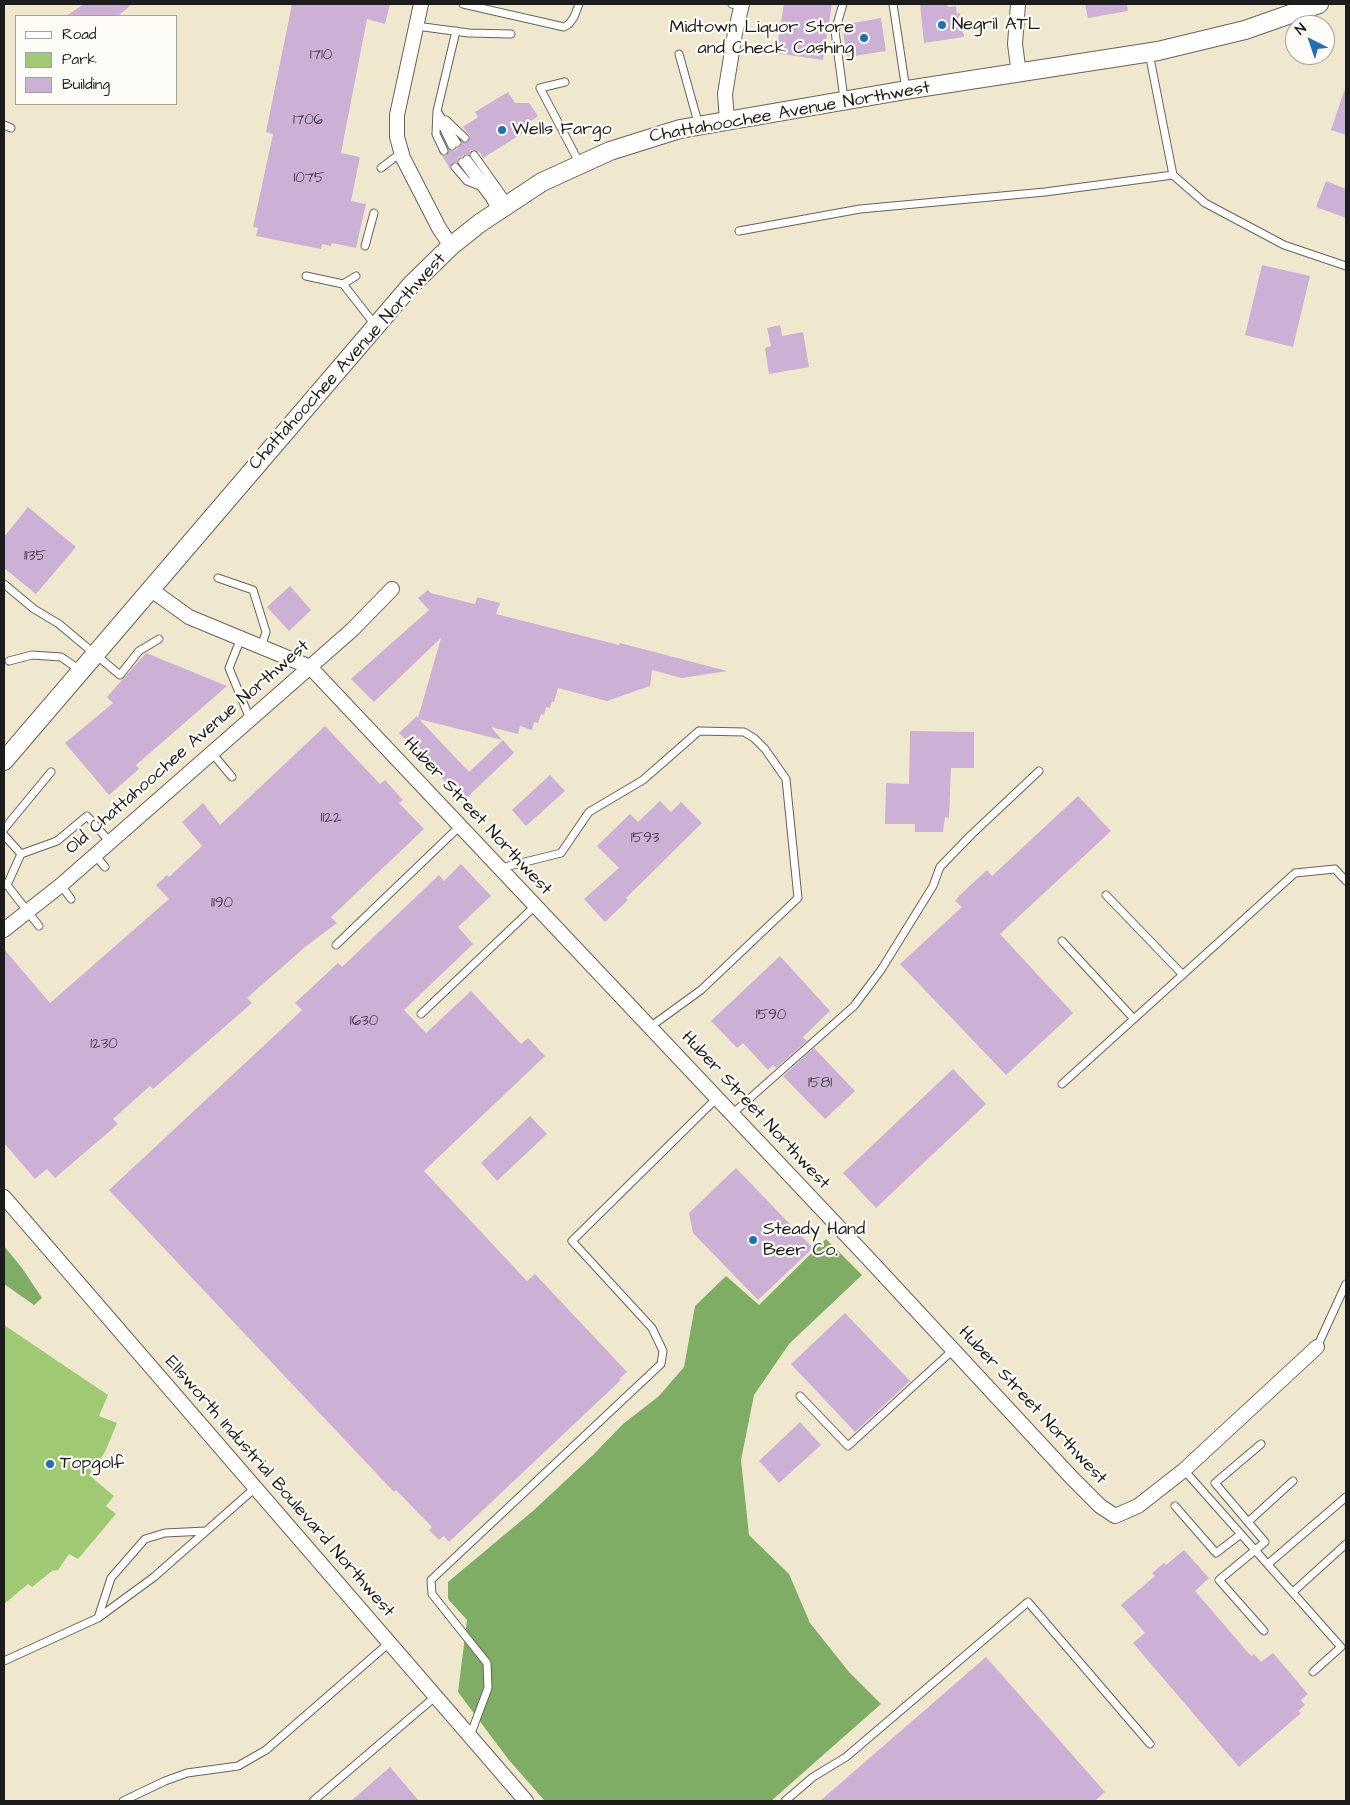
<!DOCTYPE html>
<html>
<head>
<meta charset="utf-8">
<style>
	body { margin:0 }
	#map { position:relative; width:1350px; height:1805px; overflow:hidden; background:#f0e8ce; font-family:"Architects Daughter",sans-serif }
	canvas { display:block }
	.frame { position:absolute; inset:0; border:5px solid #1c1c1c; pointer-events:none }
	.legend { position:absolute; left:15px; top:15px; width:162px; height:90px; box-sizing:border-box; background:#fdfcf7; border:1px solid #a3a29f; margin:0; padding:6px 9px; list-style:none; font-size:15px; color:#1c1c1c }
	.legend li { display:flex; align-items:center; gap:10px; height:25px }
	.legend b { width:25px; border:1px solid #a3a29f }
	.north { position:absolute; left:1285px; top:15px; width:50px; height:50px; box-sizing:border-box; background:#fdfcf7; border:1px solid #a3a29f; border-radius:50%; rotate:319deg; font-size:14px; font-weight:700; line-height:20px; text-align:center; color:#1c1c1c }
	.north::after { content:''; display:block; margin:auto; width:18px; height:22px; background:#1f6fb2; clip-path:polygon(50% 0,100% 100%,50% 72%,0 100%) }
</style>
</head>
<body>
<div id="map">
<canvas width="1350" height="1805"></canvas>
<div class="frame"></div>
<ul class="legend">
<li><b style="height:6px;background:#fff"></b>Road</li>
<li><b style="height:14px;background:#a0c974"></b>Park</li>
<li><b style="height:14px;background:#cdb0d6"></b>Building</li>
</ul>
<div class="north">N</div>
</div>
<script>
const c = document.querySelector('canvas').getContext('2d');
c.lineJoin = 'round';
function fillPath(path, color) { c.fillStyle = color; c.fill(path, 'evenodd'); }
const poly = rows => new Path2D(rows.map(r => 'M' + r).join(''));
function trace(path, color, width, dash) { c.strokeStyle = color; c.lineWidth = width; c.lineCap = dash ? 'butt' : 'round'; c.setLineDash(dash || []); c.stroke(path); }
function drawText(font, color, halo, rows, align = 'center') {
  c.font = font + ' "Architects Daughter",sans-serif'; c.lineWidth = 4.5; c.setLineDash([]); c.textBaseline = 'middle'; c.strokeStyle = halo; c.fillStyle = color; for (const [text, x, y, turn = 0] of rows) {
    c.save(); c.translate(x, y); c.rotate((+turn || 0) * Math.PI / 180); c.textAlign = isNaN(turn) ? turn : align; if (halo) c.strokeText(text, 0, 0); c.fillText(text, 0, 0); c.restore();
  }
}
fillPath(poly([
	[4,1325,108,1395,99,1416,117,1423,105,1452,89,1475,114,1496,106,1506,116,1514,78,1559,69,1554,58,1570,52,1571,32,1587,28,1584,4,1604]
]), '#a0c974');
fillPath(poly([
	[826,1239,862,1275,789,1344,754,1395,741,1460,749,1535,789,1574,810,1623,849,1672,881,1704,771,1801,545,1801,508,1759,458,1692,467,1620,448,1599,448,1582,534,1510,593,1455,623,1424,659,1396,684,1367,695,1306,726,1276,759,1305],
	[4,1246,22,1268,42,1298,34,1305,4,1284]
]), '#80ad66');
fillPath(poly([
	[84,4,132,4,118,16,66,16],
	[292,4,390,4,385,24,367,19,341,153,360,157,351,201,366,204,356,248,332,243,331,246,322,244,321,249,256,236,258,228,253,227,273,134,266,132],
	[784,4,832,4,823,60,776,53],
	[920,4,947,4,948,7,956,6,957,14,960,13,964,37,924,43],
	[1085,4,1127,4,1128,11,1088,18],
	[881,18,886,51,847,57,842,25],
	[1344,91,1346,91,1346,135,1331,130],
	[508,92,515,103,529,103,538,116,528,123,531,128,483,158,480,152,471,150,469,154,466,154,458,158,457,162,451,163,451,170,442,156,446,156,449,150,454,151,460,147,462,142,468,142,470,136,463,127,478,117,475,112],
	[1326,181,1346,189,1346,218,1316,207],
	[1262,265,1310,276,1293,347,1245,335],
	[780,325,782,336,803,332,809,367,769,374,765,348,771,346,767,328],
	[28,507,76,547,36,594,4,568,4,537],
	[290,586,311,610,289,631,267,607],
	[428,590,431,593,475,604,477,597,500,603,496,614,619,645,620,643,727,671,682,678,652,670,650,686,607,701,558,688,554,702,552,701,550,708,546,707,544,715,541,714,538,723,534,722,532,730,520,726,518,734,491,727,502,740,419,719,469,772,503,740,514,753,463,801,399,733,417,716,418,718,441,638,374,702,351,679,429,610,418,598],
	[146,653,227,686,136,765,139,769,109,795,65,743,113,703,107,697],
	[325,726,380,784,385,780,403,800,399,803,424,829,331,917,337,923,305,947,247,998,252,1003,153,1089,150,1086,113,1119,118,1124,55,1178,47,1169,35,1179,4,1143,4,949,50,1003,169,899,156,885,167,875,169,877,202,846,182,822,203,803,220,825],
	[910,731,974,732,974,768,951,768,949,818,945,817,943,832,915,832,915,824,885,824,886,783,909,784],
	[550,775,565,791,526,826,512,810],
	[1078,796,1111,831,1000,934,1073,1013,1006,1075,900,964,962,907,955,901,960,895,987,870,992,876],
	[660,801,671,812,681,802,702,823,626,898,628,900,605,922,584,899,619,868,597,846,630,814,638,822],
	[461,864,491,896,458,927,473,944,404,1010,426,1033,471,991,521,1044,528,1038,545,1056,424,1171,527,1281,535,1274,627,1372,619,1379,621,1380,449,1542,444,1536,439,1540,429,1530,432,1527,396,1490,394,1492,109,1190,302,1010,295,1003,338,963,342,967,439,875,444,881],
	[780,956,830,1011,803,1037,807,1041,776,1068,773,1065,768,1070,743,1043,737,1048,711,1021],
	[814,1048,855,1091,825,1119,783,1076],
	[953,1069,986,1104,876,1208,843,1173],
	[530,1116,547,1134,497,1181,481,1163],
	[736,1168,813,1248,758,1300,693,1233,689,1213],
	[845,1313,910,1381,855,1432,791,1364],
	[800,1422,821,1445,779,1483,759,1461],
	[1184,1550,1209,1578,1195,1591,1251,1656,1254,1654,1261,1662,1273,1653,1308,1694,1301,1700,1305,1705,1298,1711,1301,1713,1239,1767,1133,1643,1145,1633,1121,1605,1155,1576,1152,1573,1164,1563,1166,1565],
	[986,1657,1105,1792,1095,1801,820,1801],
	[390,1767,419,1801,351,1801]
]), '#cdb0d6');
const service = poly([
	[463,4,564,27,569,24,574,17,579,4],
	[732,4,742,6],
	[843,4,835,31,844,99],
	[893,4,906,90],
	[416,26,469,33,511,34],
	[456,31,437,111,457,143],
	[1149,53,1173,175,1205,203,1284,245,1346,266],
	[679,54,699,126],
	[565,82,540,88,580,164],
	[437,111,436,134,444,151],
	[446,120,465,138],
	[441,123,452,146],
	[4,125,11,128],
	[474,155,508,203],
	[467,159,503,206],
	[462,162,490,199,496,211],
	[455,167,467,181,480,186],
	[381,168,402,152],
	[739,231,860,209,1045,192,1173,175],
	[365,246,374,213],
	[306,276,343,284,376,326],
	[343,284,356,276],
	[218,578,253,590,266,632,261,647],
	[4,584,34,609,59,624,120,675,139,651,159,639],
	[241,638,229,668,250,719],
	[9,661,32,655,61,657,80,670],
	[212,753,232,777],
	[4,829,51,772],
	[4,835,21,854,7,885,39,926],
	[21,854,57,841,87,816,110,842],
	[95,855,105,867],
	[501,868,561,853,589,812,643,780,699,731,744,732,754,738,765,749,786,779,798,898,701,990,650,1027],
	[61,885,71,899],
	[1106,895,1183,975],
	[1062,941,1134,1019],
	[336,945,460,826],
	[421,1014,535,906],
	[1062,1084,1295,873,1335,869,1346,881],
	[732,1114,854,1006,881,970,933,886,940,867,971,835,1039,771],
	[1317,1347,1346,1284],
	[800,1396,848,1446,953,1350],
	[1184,1470,1341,1647,1313,1672],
	[1175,1506,1216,1553,1241,1534],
	[1248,1522,1215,1483,1261,1444],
	[1268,1564,1346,1497],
	[1293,1592,1346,1544],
	[98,1618,111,1578,145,1539,165,1533,206,1531],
	[1264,1631,1219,1580,1265,1542,1248,1522,1293,1481],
	[4,1661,98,1618,154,1577,255,1488],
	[470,1736,488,1688,487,1663,432,1594,431,1580,661,1364,663,1351,652,1328,572,1241,717,1098],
	[123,1801,165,1781,187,1773,238,1766,266,1750,389,1643],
	[313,1801,436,1696],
	[785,1801,813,1777,846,1757,1028,1602,1150,1744]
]);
const minor = poly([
	[421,4,397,115,397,137,403,158,439,228,451,246],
	[1018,4,1015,44,1019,74],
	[727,120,725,94,735,33,742,4],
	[150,589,189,617,310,667,866,1256,1072,1478,1100,1506,1115,1516,1138,1506,1184,1470,1317,1347],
	[4,930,61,885,310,667,353,629,392,589],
	[4,1197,526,1801]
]);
const tertiary = poly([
	[4,761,411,285,451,246,480,223,542,182,610,151,680,129,906,90,1158,51,1245,30,1319,4]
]);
trace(service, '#66635a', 9);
trace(minor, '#66635a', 16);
trace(tertiary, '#66635a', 20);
trace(service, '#fff', 7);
trace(minor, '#fff', 14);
trace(tertiary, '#fff', 18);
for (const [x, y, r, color] of [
	[942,25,5,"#1f6fb2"],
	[864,38,5,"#1f6fb2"],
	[502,130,5,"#1f6fb2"],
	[753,1240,5,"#1f6fb2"],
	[50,1464,5,"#1f6fb2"]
]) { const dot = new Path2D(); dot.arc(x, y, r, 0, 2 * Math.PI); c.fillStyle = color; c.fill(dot); trace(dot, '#fdfcf7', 2); }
drawText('15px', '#48414a', null, [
	["1710",321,56],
	["1706",308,121],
	["1075",309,179],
	["1135",35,557],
	["1122",331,819],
	["1593",645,839],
	["1190",222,904],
	["1590",771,1016],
	["1630",364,1022],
	["1230",104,1045],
	["1581",820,1084]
]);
drawText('18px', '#1c1c1c', '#fdfcf7', [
	["Negril ATL",952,25],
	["Midtown Liquor Store",854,28,"right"],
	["and Check Cashing",854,49,"right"],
	["Wells Fargo",512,130],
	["Steady Hand",763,1230],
	["Beer Co.",763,1251],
	["Topgolf",60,1464]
], 'left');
drawText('18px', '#1c1c1c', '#fdfcf7', [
	["Chattahoochee Avenue Northwest",790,113,-10],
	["Chattahoochee Avenue Northwest",348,362,-48],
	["Old Chattahoochee Avenue Northwest",188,748,-41],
	["Huber Street Northwest",477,817,47],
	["Huber Street Northwest",755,1111,47],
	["Huber Street Northwest",1032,1406,47],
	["Ellsworth Industrial Boulevard Northwest",279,1487,49]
]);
</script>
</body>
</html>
